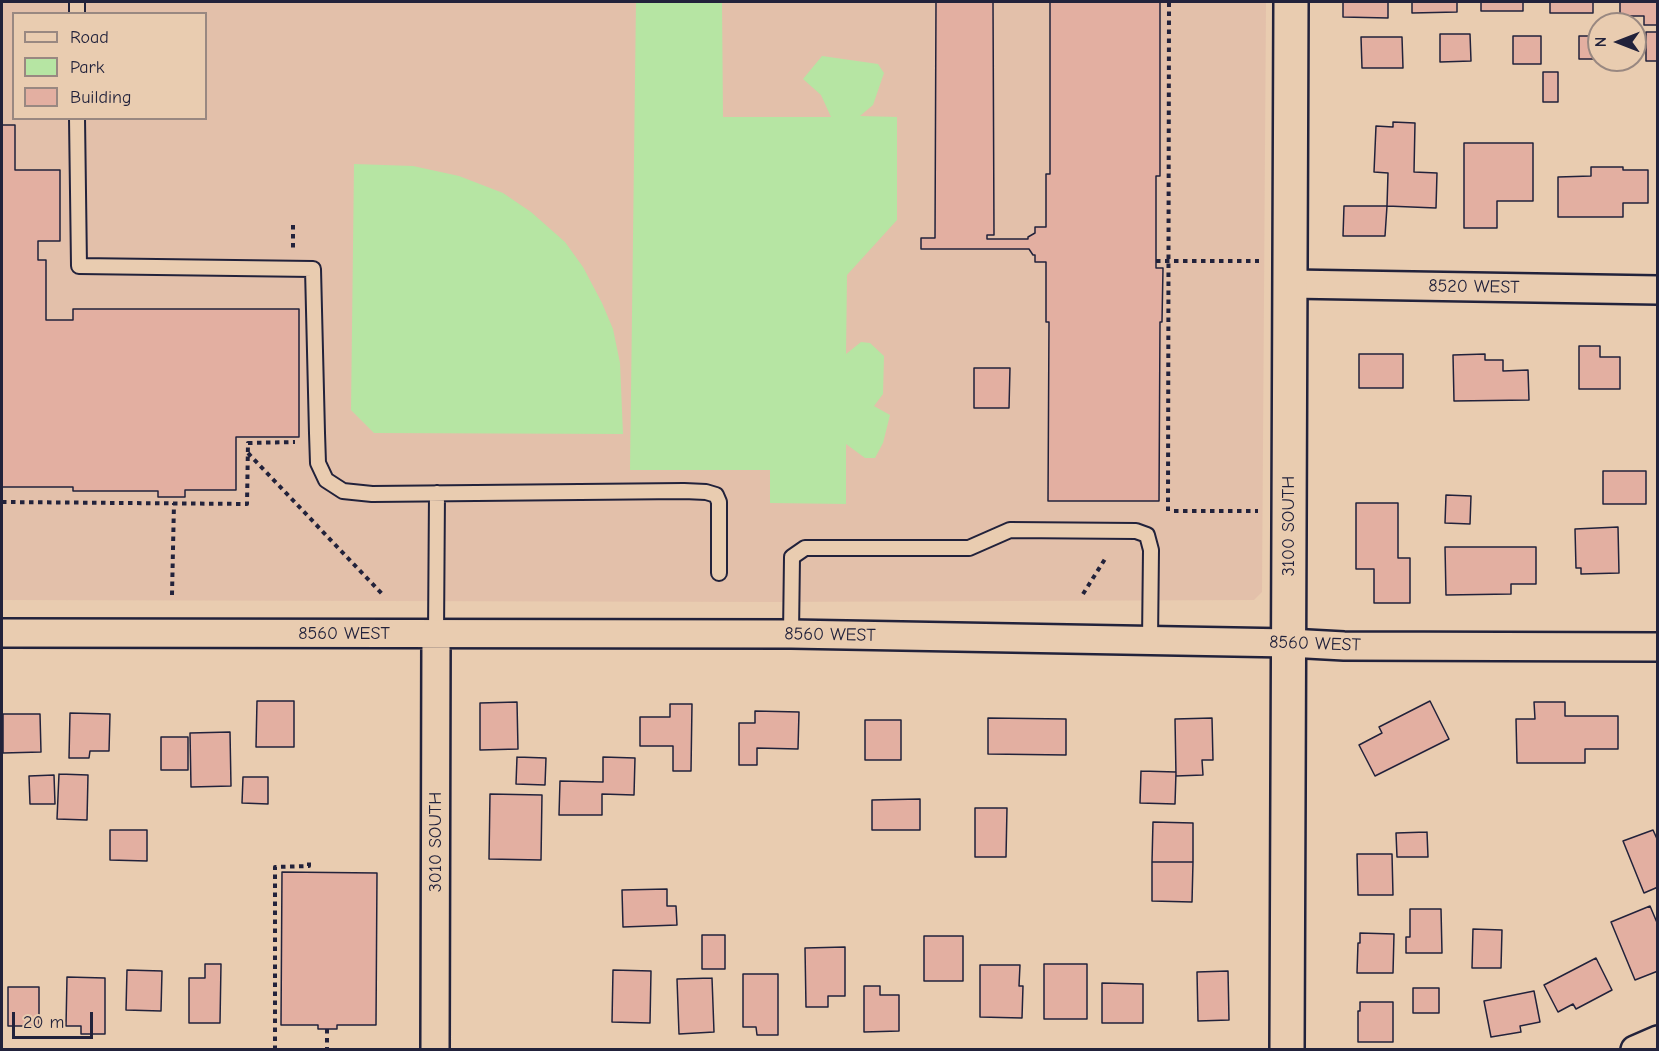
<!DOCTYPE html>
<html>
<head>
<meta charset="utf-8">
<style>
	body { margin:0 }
	#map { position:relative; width:1659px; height:1051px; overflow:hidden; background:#e9ccb0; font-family:"Comic Neue",sans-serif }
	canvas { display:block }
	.frame { position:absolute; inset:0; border:3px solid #22223b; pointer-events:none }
	.legend { position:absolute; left:12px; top:12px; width:195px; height:108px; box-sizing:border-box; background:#e9ccb0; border:2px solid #998881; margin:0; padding:8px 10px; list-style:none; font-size:18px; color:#22223b }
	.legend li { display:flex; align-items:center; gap:12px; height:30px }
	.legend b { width:30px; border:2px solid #998881 }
	.north { position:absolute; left:1587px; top:12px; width:60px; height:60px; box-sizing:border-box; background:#e9ccb0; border:2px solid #998881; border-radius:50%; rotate:270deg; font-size:16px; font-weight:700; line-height:24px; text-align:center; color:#22223b }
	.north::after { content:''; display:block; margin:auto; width:21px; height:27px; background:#22223b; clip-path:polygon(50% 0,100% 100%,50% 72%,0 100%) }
	.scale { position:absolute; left:12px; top:1012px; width:81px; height:27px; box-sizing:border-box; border:3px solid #22223b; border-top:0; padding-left:8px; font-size:18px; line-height:21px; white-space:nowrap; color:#22223b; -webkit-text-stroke:4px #e9ccb0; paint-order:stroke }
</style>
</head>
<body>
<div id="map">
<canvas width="1659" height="1051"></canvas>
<div class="frame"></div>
<ul class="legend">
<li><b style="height:8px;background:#e9ccb0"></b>Road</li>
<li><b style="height:16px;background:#b6e5a3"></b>Park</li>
<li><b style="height:16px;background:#e3afa1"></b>Building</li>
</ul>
<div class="north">N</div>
<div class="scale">20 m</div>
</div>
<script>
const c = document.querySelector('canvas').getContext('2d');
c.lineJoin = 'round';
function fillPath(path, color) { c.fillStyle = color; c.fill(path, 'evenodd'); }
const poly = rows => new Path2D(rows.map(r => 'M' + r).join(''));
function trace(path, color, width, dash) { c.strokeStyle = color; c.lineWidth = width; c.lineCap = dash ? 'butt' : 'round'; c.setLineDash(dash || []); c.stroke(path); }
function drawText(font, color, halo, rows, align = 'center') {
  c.font = font + ' "Comic Neue",sans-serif'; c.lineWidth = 6; c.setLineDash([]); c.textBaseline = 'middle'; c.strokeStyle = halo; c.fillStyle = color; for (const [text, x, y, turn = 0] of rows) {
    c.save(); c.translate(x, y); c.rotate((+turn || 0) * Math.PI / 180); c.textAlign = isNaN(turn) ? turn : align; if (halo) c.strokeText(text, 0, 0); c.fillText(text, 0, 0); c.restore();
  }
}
fillPath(poly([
	[2,2,1266,2,1262,592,1254,600,769,602,2,600],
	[14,14,206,14,206,118,14,118]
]), '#e3c0aa');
fillPath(poly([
	[636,2,722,2,723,117,831,117,821,95,803,79,822,56,878,64,884,73,873,105,860,116,897,117,897,220,847,275,846,354,861,342,870,343,884,356,883,394,874,406,890,415,883,443,875,458,865,458,846,444,846,504,770,503,770,470,630,470],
	[354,164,413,166,459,176,503,193,531,212,565,242,583,267,602,303,613,329,620,363,623,434,374,433,351,410]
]), '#b6e5a3');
const building = poly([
	[936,2,993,2,994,235,987,235,987,239,1028,239,1028,237,1035,233,1035,227,1046,227,1046,174,1050,174,1050,2,1160,2,1160,176,1156,176,1156,268,1163,268,1162,322,1160,322,1159,501,1048,501,1049,322,1046,322,1046,262,1035,262,1035,255,1033,255,1029,249,921,249,921,238,935,238,936,2],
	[1343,2,1388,2,1388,18,1343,17,1343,2],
	[1412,2,1457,2,1457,12,1412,13,1412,2],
	[1481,2,1523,2,1523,11,1481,11,1481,2],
	[1550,2,1593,2,1593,13,1550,13,1550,2],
	[1620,2,1658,2,1658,25,1644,25,1644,16,1620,16,1620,2],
	[1646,32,1658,32,1658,61,1646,61,1646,32],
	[1440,34,1470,34,1471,61,1440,62,1440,34],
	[1513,36,1541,36,1541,64,1513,64,1513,36],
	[1579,36,1599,36,1599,59,1579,59,1579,36],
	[1361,37,1402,37,1403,68,1362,68,1361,37],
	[1543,72,1558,72,1558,102,1543,102,1543,72],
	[1393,122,1415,123,1414,172,1437,173,1436,208,1387,206,1388,173,1374,172,1376,126,1393,127,1393,122],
	[2,125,15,125,15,170,60,170,60,241,38,241,38,260,46,260,46,320,73,320,73,309,299,309,299,437,236,437,236,490,185,490,185,497,158,497,158,491,73,491,73,487,2,487,2,125],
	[1464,143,1533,143,1533,201,1497,201,1497,228,1464,228,1464,143],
	[1591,167,1623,167,1623,170,1648,170,1648,203,1623,203,1623,217,1558,217,1558,177,1591,176,1591,167],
	[1344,206,1387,206,1385,236,1343,236,1344,206],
	[1579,346,1600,346,1600,357,1620,357,1620,389,1579,389,1579,346],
	[1359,354,1403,354,1403,388,1359,388,1359,354],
	[1485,354,1485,360,1503,360,1503,371,1528,370,1529,400,1454,401,1453,355,1485,354],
	[974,368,1010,368,1009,408,974,408,974,368],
	[1603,471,1646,471,1646,504,1603,504,1603,471],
	[1446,495,1471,496,1470,524,1445,523,1446,495],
	[1356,503,1398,503,1398,558,1410,558,1410,603,1374,603,1374,569,1356,569,1356,503],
	[1618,527,1619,573,1581,574,1581,568,1576,568,1575,529,1618,527],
	[1445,547,1536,547,1536,584,1511,584,1511,594,1446,595,1445,547],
	[257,701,294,701,294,747,256,747,257,701],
	[1430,701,1449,739,1375,776,1359,745,1382,733,1379,727,1430,701],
	[517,702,518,749,480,750,480,703,517,702],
	[1534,702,1565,702,1565,716,1618,716,1618,749,1585,749,1585,763,1517,763,1516,719,1535,719,1534,702],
	[670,704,692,704,691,771,673,771,673,746,640,746,640,717,670,717,670,704],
	[755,711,799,712,798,749,757,748,757,765,739,765,739,723,755,723,755,711],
	[70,713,110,714,109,751,90,751,89,758,69,758,70,713],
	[3,714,40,714,41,752,3,753,3,714],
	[988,718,1066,719,1066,755,988,754,988,718],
	[1212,718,1213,760,1202,760,1203,775,1176,776,1175,719,1212,718],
	[865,720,901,720,901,760,865,760,865,720],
	[230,732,231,786,191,787,190,733,230,732],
	[161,737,188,737,188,770,161,770,161,737],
	[517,757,546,758,545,785,516,784,517,757],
	[603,757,635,758,634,795,602,794,602,815,559,815,560,781,603,782,603,757],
	[1141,771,1176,772,1175,804,1140,803,1141,771],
	[59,774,88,775,87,820,57,819,59,774],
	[54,775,55,804,30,804,29,776,54,775],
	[243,777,268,777,268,804,242,803,243,777],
	[490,794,542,795,541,860,489,859,490,794],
	[920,799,920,830,872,830,872,800,920,799],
	[975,808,1007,808,1006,857,975,857,975,808],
	[1153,822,1193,823,1193,862,1152,862,1153,822],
	[110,830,147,830,147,861,110,860,110,830],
	[1653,830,1658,841,1658,887,1644,893,1623,841,1653,830],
	[1427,832,1428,857,1397,857,1396,833,1427,832],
	[1357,854,1392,854,1393,895,1358,895,1357,854],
	[1152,862,1193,862,1192,902,1152,901,1152,862],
	[282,872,377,873,376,1025,337,1025,337,1029,318,1029,318,1025,281,1025,282,872],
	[667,889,667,906,676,906,677,925,623,927,622,890,667,889],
	[1650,906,1658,925,1658,971,1635,980,1611,922,1650,906],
	[1410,909,1441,909,1442,953,1406,953,1406,937,1410,937,1410,909],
	[1473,929,1502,930,1501,968,1472,968,1473,929],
	[1360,933,1394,934,1393,973,1357,973,1358,943,1360,943,1360,933],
	[702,935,725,935,725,969,702,969,702,935],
	[924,936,963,936,963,981,924,981,924,936],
	[845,947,845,996,828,996,828,1007,806,1007,805,948,845,947],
	[1596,958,1612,990,1576,1009,1573,1004,1558,1012,1544,985,1596,958],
	[205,964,221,964,220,1023,189,1023,189,978,205,978,205,964],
	[1044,964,1087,964,1087,1019,1044,1019,1044,964],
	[980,965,1020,965,1019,986,1023,986,1022,1018,980,1017,980,965],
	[127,970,162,971,161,1011,126,1010,127,970],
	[613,970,651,971,650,1023,612,1022,613,970],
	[1228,971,1229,1020,1198,1021,1197,972,1228,971],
	[743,974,778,974,778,1035,757,1035,756,1027,743,1027,743,974],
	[67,977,105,978,105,1034,81,1034,81,1026,66,1026,67,977],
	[712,978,714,1032,679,1034,677,979,712,978],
	[1102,983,1143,984,1143,1023,1102,1023,1102,983],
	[864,986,880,986,880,995,899,995,899,1031,864,1032,864,986],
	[8,987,39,987,39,1026,8,1026,8,987],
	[1413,988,1439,988,1439,1013,1413,1013,1413,988],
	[1534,991,1540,1022,1520,1026,1521,1032,1491,1037,1484,1001,1534,991],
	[1360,1002,1393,1002,1393,1042,1358,1042,1358,1011,1360,1011,1360,1002]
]);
fillPath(building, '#e3afa1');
trace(building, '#22223b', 1.5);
const lane = poly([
	[77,2,77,14],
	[77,118,79,266,313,269,317,433,318,463,326,480,343,491,372,494,684,491,706,492,716,495,719,502,719,573],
	[436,634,437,493],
	[791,634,792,557,805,548,969,548,1010,530,1136,531,1147,535,1151,550,1150,641]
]);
const street = poly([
	[1290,284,1658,290],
	[2,633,791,634,1289,643,1344,646,1658,647],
	[435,1050,436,634],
	[1635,1050,1658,1040]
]);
const secondary = poly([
	[1287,1050,1291,2]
]);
trace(lane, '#22223b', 18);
trace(street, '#22223b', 32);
trace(secondary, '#22223b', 38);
trace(poly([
	[293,225,293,249],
	[1156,261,1259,261],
	[248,453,383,595],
	[2,502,247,504,248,443,295,442],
	[1168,511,1169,2],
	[1174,511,1258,511],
	[1083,594,1105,559],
	[172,595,174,503],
	[327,1029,327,1050],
	[275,1050,275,867,309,866,309,860]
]), '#22223b', 4, [4.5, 4.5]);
trace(lane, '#e9ccb0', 14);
trace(street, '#e9ccb0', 27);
trace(secondary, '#e9ccb0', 33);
drawText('18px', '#22223b', '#e9ccb0', [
	["8520 WEST",1474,287,1],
	["3100 SOUTH",1289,526,-90],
	["8560 WEST",344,634],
	["8560 WEST",830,635,1],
	["8560 WEST",1315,644,2],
	["3010 SOUTH",436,842,-90]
]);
</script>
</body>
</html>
